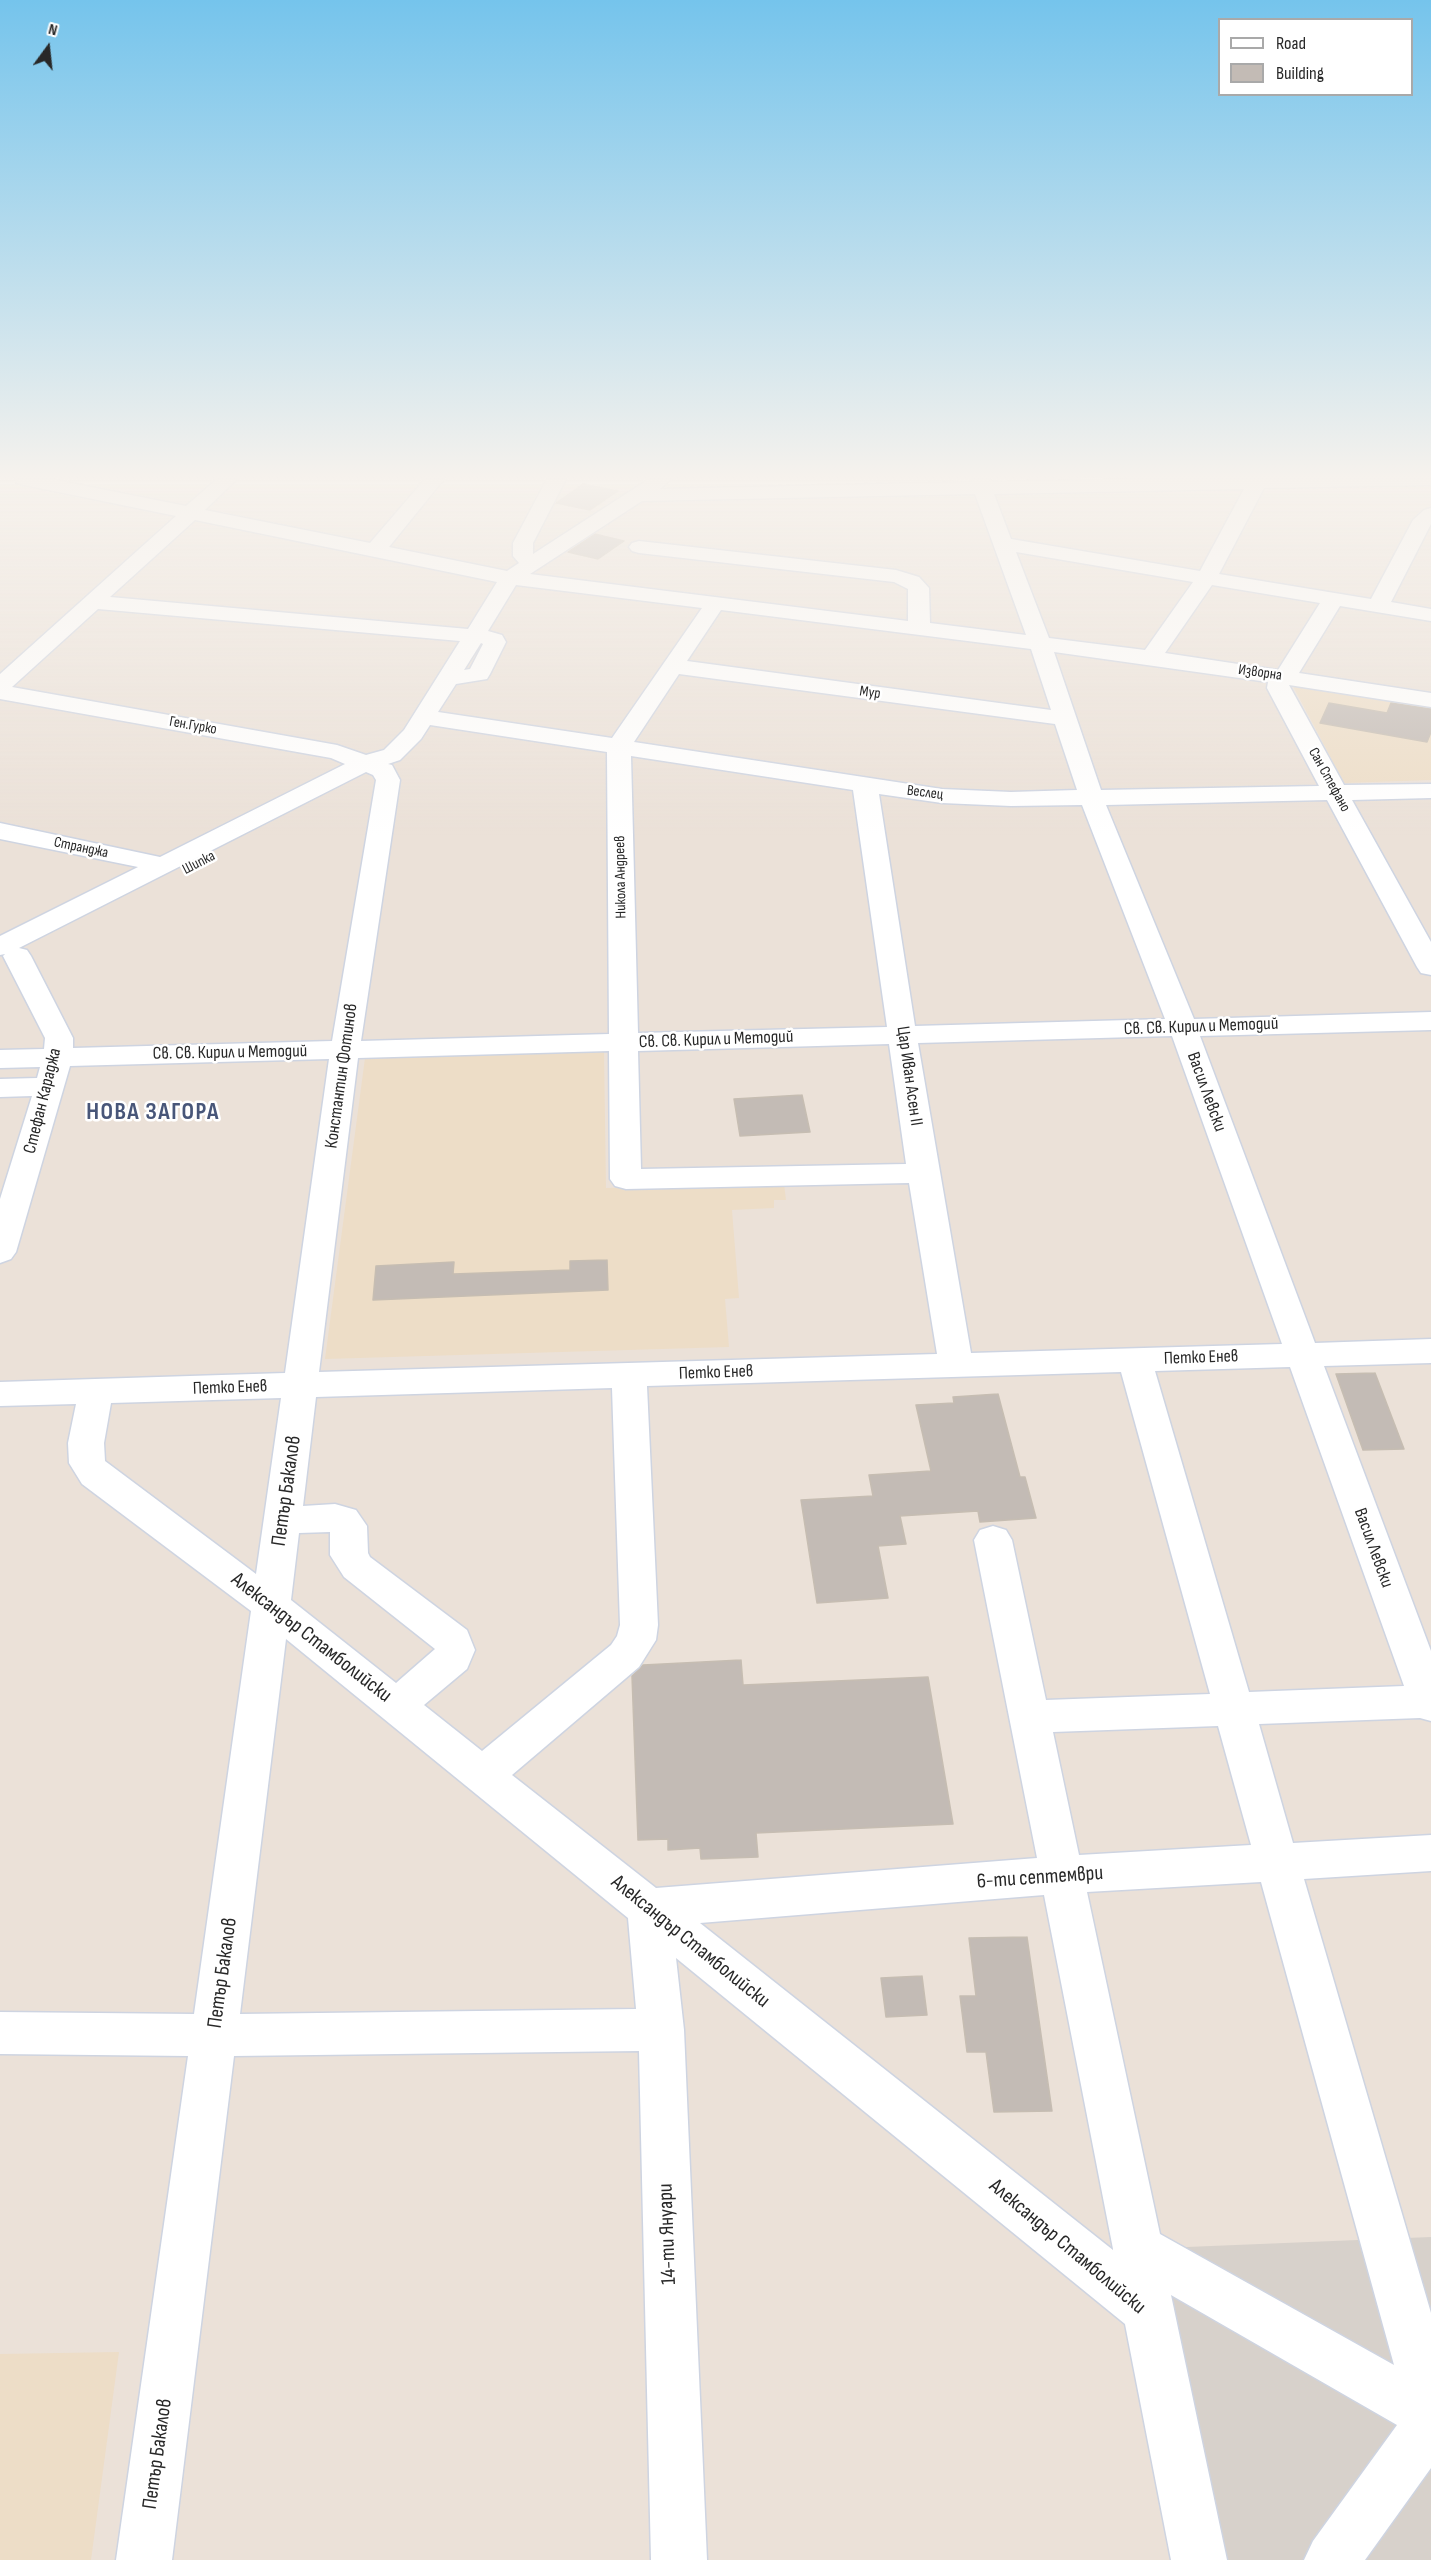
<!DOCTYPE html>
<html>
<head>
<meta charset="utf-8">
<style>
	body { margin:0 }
	#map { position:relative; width:1431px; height:2560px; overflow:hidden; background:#ebe1d8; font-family:"Sofia Sans Condensed",sans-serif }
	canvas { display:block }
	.legend { position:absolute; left:1218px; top:18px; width:195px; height:78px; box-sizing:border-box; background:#fff; border:2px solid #a9a9a9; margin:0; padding:8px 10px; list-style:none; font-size:18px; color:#282828 }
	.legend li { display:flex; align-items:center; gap:12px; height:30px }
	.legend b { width:30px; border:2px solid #a9a9a9 }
	.north { position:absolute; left:18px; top:18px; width:60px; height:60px; -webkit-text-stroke:4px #fff; paint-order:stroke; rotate:15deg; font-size:16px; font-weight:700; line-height:24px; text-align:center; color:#282828 }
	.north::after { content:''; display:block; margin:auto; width:21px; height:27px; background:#282828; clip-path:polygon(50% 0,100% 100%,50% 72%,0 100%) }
</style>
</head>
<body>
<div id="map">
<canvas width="1431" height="2560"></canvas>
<ul class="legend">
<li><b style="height:8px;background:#fff"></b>Road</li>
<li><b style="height:16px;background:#c3bbb5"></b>Building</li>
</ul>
<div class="north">N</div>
</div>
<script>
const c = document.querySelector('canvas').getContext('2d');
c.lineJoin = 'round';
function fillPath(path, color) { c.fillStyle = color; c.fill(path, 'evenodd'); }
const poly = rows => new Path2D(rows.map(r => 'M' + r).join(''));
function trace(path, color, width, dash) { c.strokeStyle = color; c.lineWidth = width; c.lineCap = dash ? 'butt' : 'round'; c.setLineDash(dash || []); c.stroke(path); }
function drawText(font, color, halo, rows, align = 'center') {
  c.font = font + ' "Sofia Sans Condensed",sans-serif'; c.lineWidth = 5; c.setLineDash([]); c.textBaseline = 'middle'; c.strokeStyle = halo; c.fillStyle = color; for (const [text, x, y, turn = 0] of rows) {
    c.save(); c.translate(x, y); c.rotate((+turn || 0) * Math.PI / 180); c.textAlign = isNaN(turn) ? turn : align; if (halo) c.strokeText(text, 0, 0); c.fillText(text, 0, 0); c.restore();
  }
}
fillPath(poly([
	[1296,683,1431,705,1431,780,1344,783,1294,688],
	[604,1052,606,1188,784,1184,786,1200,774,1200,774,1208,732,1210,739,1298,725,1299,729,1347,325,1359,365,1058],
	[119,2352,91,2560,0,2560,0,2354]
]), '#edddc7');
fillPath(poly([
	[1431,2237,1431,2560,1199,2560,1138,2249]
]), '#d7d1cb');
const building = poly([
	[583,484,618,491,590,510,556,503,583,484],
	[595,534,624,541,598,559,568,552,595,534],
	[1329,703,1387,713,1391,703,1431,709,1431,732,1427,742,1320,723,1329,703],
	[802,1095,810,1132,740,1136,734,1099,802,1095],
	[607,1260,608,1290,373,1300,376,1266,454,1262,453,1274,570,1270,570,1261,607,1260],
	[1375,1373,1404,1449,1363,1450,1336,1374,1375,1373],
	[998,1394,1020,1477,1025,1477,1036,1518,980,1522,978,1511,900,1516,906,1544,878,1546,888,1598,817,1603,801,1500,873,1496,869,1475,931,1471,916,1405,954,1403,953,1397,998,1394],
	[741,1660,743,1685,928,1677,953,1824,756,1833,758,1857,701,1859,700,1848,668,1850,668,1839,638,1840,632,1676,643,1665,741,1660],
	[1027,1937,1052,2111,994,2112,986,2052,967,2052,960,1996,976,1996,969,1938,1027,1937],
	[922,1976,927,2015,886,2017,881,1978,922,1976]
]);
fillPath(building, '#c3bbb5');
trace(building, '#c6bdb2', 1.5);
const minor = poly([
	[15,479,51,479,186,506,217,479,237,479,205,510,370,543,425,479,444,479,389,547,507,571,519,563,513,556,513,543,547,479,566,479,533,543,533,554,649,479,671,479,660,489,972,482,972,479,990,479,991,482,1159,479,1431,479,1431,485,1264,488,1219,574,1371,599,1413,520,1424,510,1431,508,1431,524,1391,602,1431,609,1431,621,1340,606,1299,673,1431,693,1431,707,1289,685,1344,785,1431,784,1431,798,1352,800,1431,942,1431,975,1421,973,1417,967,1327,800,1106,805,1194,1019,1431,1012,1431,1030,1200,1036,1315,1343,1431,1339,1431,1363,1324,1366,1431,1651,1431,1721,1420,1718,1259,1724,1293,1843,1431,1835,1431,1871,1304,1879,1431,2313,1431,2468,1365,2560,1304,2560,1313,2541,1397,2425,1171,2295,1227,2560,1171,2560,1125,2324,676,1958,684,2030,707,2560,651,2560,639,2051,234,2056,172,2560,116,2560,188,2056,0,2054,0,2012,194,2014,251,1611,82,1484,69,1463,68,1443,76,1404,0,1406,0,1382,285,1373,329,1059,70,1066,16,1252,11,1259,0,1263,0,1199,32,1096,0,1097,0,1079,37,1078,40,1067,0,1068,0,1050,44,1049,45,1038,3,956,5,954,0,955,0,936,138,867,0,839,0,823,160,857,345,764,331,758,0,699,0,674,176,516,24,485,17,483,15,479],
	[1244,489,1200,571,1011,539,994,494,1244,489],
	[975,494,1026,635,930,623,929,588,919,577,896,570,639,541,632,543,629,547,632,551,639,553,894,582,908,589,908,621,530,574,642,501,975,494],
	[195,520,375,557,497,582,468,629,110,597,195,520],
	[1016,552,1193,582,1145,650,1049,638,1016,552],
	[516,585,702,608,612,738,438,712,456,684,487,679,490,674,506,642,502,635,488,631,516,585],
	[1212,585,1320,603,1278,670,1165,653,1212,585],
	[98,609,460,641,404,730,384,750,366,755,337,745,12,687,98,609],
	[721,610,1031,649,1051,710,687,661,721,610],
	[481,643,483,644,470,669,464,670,481,643],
	[1054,652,1268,682,1267,688,1319,786,1101,790,1054,652],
	[679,674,1055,724,1077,790,1011,792,942,789,634,742,679,674],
	[430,725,607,752,609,1034,361,1041,400,780,392,765,388,764,400,760,421,739,430,725],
	[631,756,853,790,887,1027,638,1033,631,756],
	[366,772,373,775,376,780,332,1041,73,1048,73,1038,31,956,27,950,19,948,366,772],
	[879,794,942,803,1011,806,1082,805,1165,1019,915,1026,879,794],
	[1172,1036,1282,1344,971,1353,918,1043,1172,1036],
	[889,1044,906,1164,641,1169,638,1051,889,1044],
	[609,1051,610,1179,615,1186,626,1189,909,1183,937,1354,319,1372,358,1058,609,1051],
	[1290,1367,1404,1686,1249,1692,1155,1371,1290,1367],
	[1121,1372,1210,1694,1046,1700,1012,1540,1006,1530,993,1526,980,1530,974,1540,1037,1858,656,1888,512,1775,639,1667,656,1640,658,1625,647,1386,1121,1372],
	[612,1388,620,1625,617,1636,611,1645,482,1751,424,1705,467,1669,475,1650,467,1630,370,1557,368,1553,367,1526,356,1510,335,1504,303,1506,316,1397,612,1388],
	[281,1398,256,1574,105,1461,104,1443,111,1403,281,1398],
	[330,1532,330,1555,344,1577,435,1649,396,1683,291,1600,299,1533,330,1532],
	[286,1639,628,1918,636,2009,240,2014,286,1639],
	[1218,1726,1251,1845,1079,1855,1053,1732,1218,1726],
	[1261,1882,1394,2365,1160,2234,1087,1892,1261,1882],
	[1044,1895,1113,2249,1113,2250,700,1923,1044,1895]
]);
trace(minor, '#ced4e1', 3);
fillPath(minor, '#fff');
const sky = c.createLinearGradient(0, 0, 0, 837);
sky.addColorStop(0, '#75c4ec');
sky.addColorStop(0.57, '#f6f2ed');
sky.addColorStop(1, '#f6f2ed00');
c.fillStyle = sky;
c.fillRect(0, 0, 1431, 837);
drawText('15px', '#282828', '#fff', [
	["Изворна",1260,673,8],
	["Мур",870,693,8],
	["Ген.Гурко",193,726,10],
	["Сан Стефано",1329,780,61],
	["Веслец",925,793,7],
	["Странджа",81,848,12],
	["Шипка",199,863,-27],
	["Никола Андреев",621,877,-91]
]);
drawText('18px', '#282828', '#fff', [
	["Св. Св. Кирил и Методий",1201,1027,-2],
	["Св. Св. Кирил и Методий",716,1040,-2],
	["Св. Св. Кирил и Методий",230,1053,-1],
	["Константин Фотинов",342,1076,-82],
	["Цар Иван Асен II",909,1076,82],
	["Васил Левски",1206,1092,70],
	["Стефан Караджа",43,1101,-76],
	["Петко Енев",1201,1358,-2],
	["Петко Енев",716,1373,-2],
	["Петко Енев",230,1388,-2],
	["Васил Левски",1373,1548,70]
]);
drawText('21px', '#282828', '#fff', [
	["Петър Бакалов",287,1491,-82],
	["Александър Стамболийски",311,1638,38],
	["6-ти септември",1040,1878,-4],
	["Александър Стамболийски",690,1942,39],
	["Петър Бакалов",223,1973,-82],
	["14-ти Януари",668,2234,-92],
	["Александър Стамболийски",1067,2247,40],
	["Петър Бакалов",158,2454,-82]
]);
c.letterSpacing = '1.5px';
drawText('bold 24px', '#485679', '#fff', [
	["НОВА ЗАГОРА",153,1113]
]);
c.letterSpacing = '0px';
</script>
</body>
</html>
